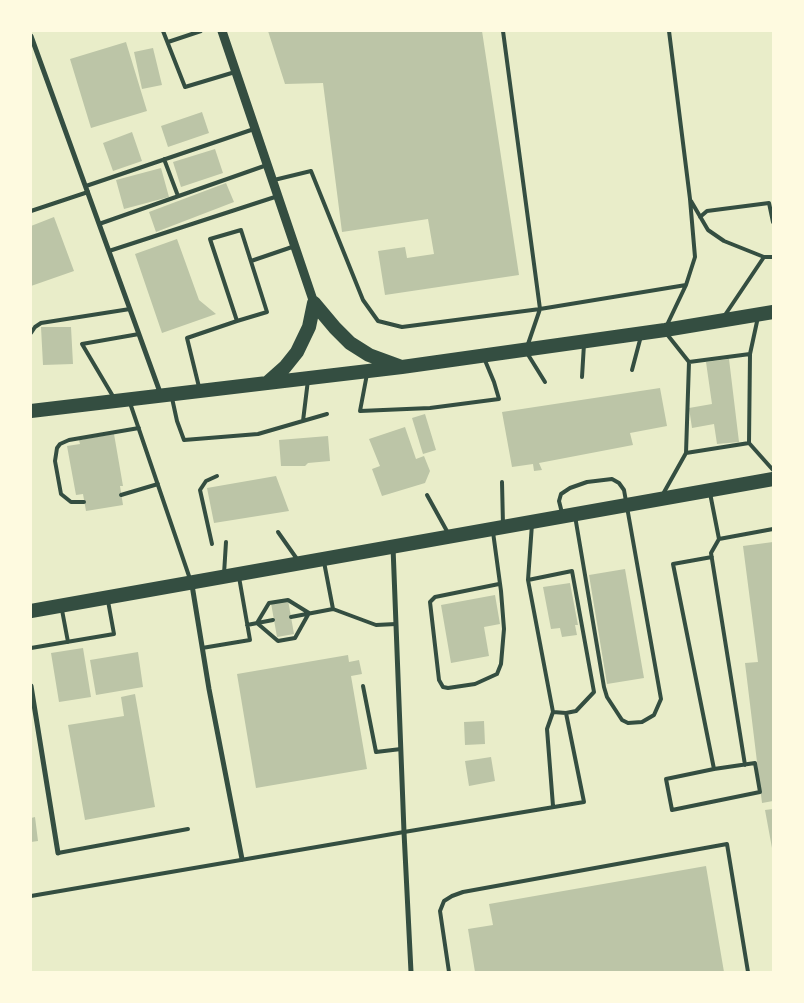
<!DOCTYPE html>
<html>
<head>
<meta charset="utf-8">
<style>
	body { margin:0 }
	#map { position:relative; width:804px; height:1003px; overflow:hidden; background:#e9edc9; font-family:"Exo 2",sans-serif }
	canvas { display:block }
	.frame { position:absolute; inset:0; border:32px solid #fefae0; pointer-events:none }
</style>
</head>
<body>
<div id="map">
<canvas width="804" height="1003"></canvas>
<div class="frame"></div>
</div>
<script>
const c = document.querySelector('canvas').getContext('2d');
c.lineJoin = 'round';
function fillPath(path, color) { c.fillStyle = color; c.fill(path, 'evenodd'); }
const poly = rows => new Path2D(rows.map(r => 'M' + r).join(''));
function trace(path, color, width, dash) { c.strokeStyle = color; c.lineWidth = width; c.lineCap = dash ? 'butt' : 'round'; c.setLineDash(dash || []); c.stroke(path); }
fillPath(poly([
	[268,31,482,31,519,275,385,295,378,251,405,247,407,258,434,254,428,219,342,232,323,83,285,84],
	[126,42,147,111,91,128,70,59],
	[153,48,162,85,142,89,134,52],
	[202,112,209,133,168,147,161,126],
	[132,132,142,161,113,171,103,143],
	[215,149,223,173,181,187,173,162],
	[161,168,169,197,124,209,116,180],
	[226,183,234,202,156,232,149,212],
	[54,217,74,271,31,286,31,226],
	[177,239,199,300,216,314,162,333,135,254],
	[41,327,71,327,73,364,43,365],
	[729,359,739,442,717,444,714,424,692,428,689,408,712,404,706,362],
	[660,388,667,426,630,433,633,445,539,463,542,470,534,471,533,464,512,467,502,412],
	[425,414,436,450,423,454,412,418],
	[405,427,416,459,424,456,430,471,425,483,382,496,372,469,380,466,369,439],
	[114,434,123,486,120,486,123,505,86,511,83,494,76,495,67,446,80,444,79,440],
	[328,436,330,461,308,463,305,466,281,466,279,440],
	[276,476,289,511,214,523,207,488],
	[773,542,773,801,762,803,745,663,758,662,743,546],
	[625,569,644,678,607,684,589,575],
	[570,583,578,625,575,625,577,635,562,637,560,628,551,629,543,587],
	[495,595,500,624,484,627,489,656,451,663,441,605],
	[288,600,294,634,277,637,271,603],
	[83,648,91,697,59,702,51,653],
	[138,652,143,687,96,695,90,660],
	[348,655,349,662,359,660,362,674,351,676,367,769,256,788,237,674],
	[135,694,155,807,85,820,68,725,124,716,121,697],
	[484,721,485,744,465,745,464,722],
	[491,757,495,781,469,786,465,761],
	[773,809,773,848,772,848,765,810],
	[35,817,38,841,31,842,31,818],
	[706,866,724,972,475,972,468,929,493,925,489,904]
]), '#bcc5a7');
trace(poly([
	[163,31,185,87,235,72],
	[168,42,201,31],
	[164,159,178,196],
	[274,180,311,171,363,300,378,321,402,327,540,309,503,31],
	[86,186,254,129],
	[691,201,708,230,724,241,764,257,773,257],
	[31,211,88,192],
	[700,217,707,211,769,203,773,222],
	[99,224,267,165],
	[241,230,267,312,237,321,210,239,241,230],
	[109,251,278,196],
	[251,261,295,246],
	[725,315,764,257],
	[758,317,750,354,749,443,773,470],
	[666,327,686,285,695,257,690,199,669,31],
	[31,333,35,327,41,323,130,309],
	[527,347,540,309,686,285],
	[527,353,545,382],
	[689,362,750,354],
	[632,370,641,336],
	[367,374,360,411,430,408,499,399,494,382,484,358],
	[582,377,584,344],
	[199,387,187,338,237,321],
	[114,398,82,344,139,334],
	[172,398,177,421,184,440,258,434,327,414],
	[130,403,190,579],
	[303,421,308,380],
	[686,453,749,443],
	[502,482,503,525],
	[710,493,719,539,711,553,745,765],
	[663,494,686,453,689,362,666,333],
	[121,495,158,484],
	[427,495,448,533],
	[84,502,71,502,61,494,55,461,57,448,60,444,69,440,139,428],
	[562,513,559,501,561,494,570,488,587,482,612,479,619,483,624,490,661,699,654,715,642,722,628,723,622,720,607,697,604,687,575,516],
	[278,532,297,559],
	[493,532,501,591,504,629,501,664,497,674,475,684,448,688,443,687,439,680,430,602,435,597,499,584],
	[719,539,773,529],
	[212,544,200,490,206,481,217,476],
	[712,557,673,564,714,769,755,763,760,792,672,810,666,779,714,769],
	[324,562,333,609],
	[224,574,226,542],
	[528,580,572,571,594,692,576,711,566,713,553,712,528,580,532,524],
	[288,600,309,613,295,638,278,641,257,623,269,603,288,600],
	[62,610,68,642],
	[291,617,333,609,376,625,396,624],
	[247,625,273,620],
	[31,648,114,634,108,601],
	[202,648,250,640,239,577],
	[363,686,376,752,401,749],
	[553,806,547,729,553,712],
	[58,853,188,829],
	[31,896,404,832,584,802,566,713],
	[449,972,440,911,444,901,452,896,463,892,727,844,748,972]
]), '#344e41', 4);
trace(poly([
	[31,36,161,395],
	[393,547,404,832,411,972],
	[192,585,209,689,242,859],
	[31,686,58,853]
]), '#344e41', 5);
trace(poly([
	[222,31,314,303]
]), '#344e41', 9);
trace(poly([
	[314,303,335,328,350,343,369,355,399,366],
	[267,383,285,367,297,352,309,327,314,303],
	[31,411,402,367,665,330,773,312],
	[31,611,773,479]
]), '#344e41', 14);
</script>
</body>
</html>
